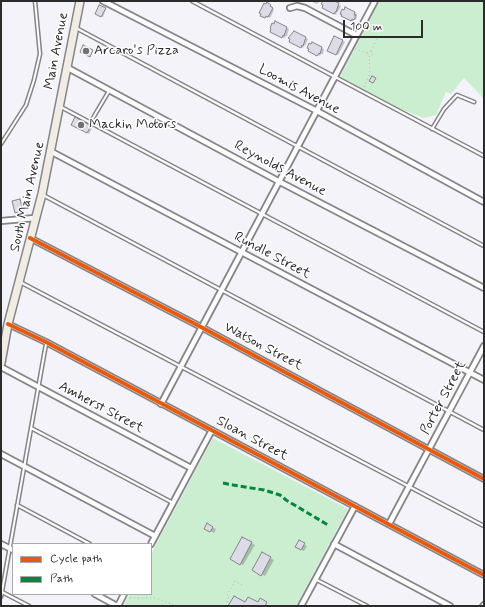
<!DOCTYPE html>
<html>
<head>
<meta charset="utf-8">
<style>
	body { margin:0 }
	#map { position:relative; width:485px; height:607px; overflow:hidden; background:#f4f3f9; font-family:Mynerve,sans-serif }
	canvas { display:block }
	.frame { position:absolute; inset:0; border:2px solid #2b2b2b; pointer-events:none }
	.legend { position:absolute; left:12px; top:543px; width:140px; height:52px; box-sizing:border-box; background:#fff; border:1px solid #aaa; margin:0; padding:5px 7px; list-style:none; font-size:12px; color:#2b2b2b }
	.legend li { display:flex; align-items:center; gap:8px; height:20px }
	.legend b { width:20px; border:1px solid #aaa }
	.scale { position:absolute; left:343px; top:20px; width:80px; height:18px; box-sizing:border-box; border:2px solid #2b2b2b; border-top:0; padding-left:5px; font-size:12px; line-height:14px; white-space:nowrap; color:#2b2b2b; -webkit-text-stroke:3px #fff; paint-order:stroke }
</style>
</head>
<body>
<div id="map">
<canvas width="485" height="607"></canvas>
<div class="frame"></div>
<ul class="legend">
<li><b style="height:5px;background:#e8590c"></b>Cycle path</li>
<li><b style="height:5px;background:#00873e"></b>Path</li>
</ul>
<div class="scale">100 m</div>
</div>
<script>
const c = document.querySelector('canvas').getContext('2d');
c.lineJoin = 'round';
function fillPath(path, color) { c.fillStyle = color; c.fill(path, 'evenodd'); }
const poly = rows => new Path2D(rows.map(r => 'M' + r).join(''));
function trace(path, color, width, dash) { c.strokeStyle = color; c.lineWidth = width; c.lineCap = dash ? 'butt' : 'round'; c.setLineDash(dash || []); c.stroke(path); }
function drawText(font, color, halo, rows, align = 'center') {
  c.font = font + ' Mynerve,sans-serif'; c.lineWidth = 3; c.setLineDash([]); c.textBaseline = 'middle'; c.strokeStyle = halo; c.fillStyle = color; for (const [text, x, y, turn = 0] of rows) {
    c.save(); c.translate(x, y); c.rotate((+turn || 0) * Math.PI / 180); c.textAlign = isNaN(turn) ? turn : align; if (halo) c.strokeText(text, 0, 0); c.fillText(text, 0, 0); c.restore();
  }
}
fillPath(poly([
	[380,1,484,1,484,99,464,78,451,94,446,92,436,115,424,118,392,106,340,77],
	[213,438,348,509,296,606,129,606,124,604,130,594,151,594,151,554]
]), '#cbeed1');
fillPath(poly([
	[310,1,320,1,317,4],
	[325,1,332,1,341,6,338,12,337,12,336,15,323,8],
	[267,4,273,7,272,8,274,10,270,18,268,17,268,18,262,15],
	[100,6,106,9,103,17,96,14],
	[346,8,357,14,356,20,354,19,353,22,342,16],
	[276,22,289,29,287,36,286,36,284,38,271,31],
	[294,32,308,39,305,46,304,45,303,48,290,41],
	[335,37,345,42,338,55,328,50],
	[312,43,324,49,323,54,321,54,320,56,309,50],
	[76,119,92,128,89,134,72,124],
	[207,525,216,529,214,533,205,528],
	[242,538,255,545,243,565,231,559],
	[299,542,307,546,304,551,296,547],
	[262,554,274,560,265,576,253,570]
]), '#0003');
const building = poly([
	[323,1,334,1,339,3,336,12,335,12,334,14,322,8,323,5,321,4,323,1],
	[267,2,271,5,270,6,273,8,268,17,266,16,265,18,260,16,261,14,259,13,264,3,266,4,267,2],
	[99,5,106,8,101,17,95,14,99,5],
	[345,7,355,12,354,15,356,15,354,20,352,19,351,21,341,16,342,15,340,14,342,9,344,10,345,7],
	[275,21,287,27,284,36,283,35,282,38,270,32,271,29,270,28,272,23,274,24,275,21],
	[294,31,306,37,303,46,302,45,301,48,289,42,290,39,288,38,294,31],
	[334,36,343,40,336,55,327,51,334,36],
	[312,42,322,47,320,54,319,53,317,56,308,51,309,49,307,48,309,43,311,44,312,42],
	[83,45,93,50,90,57,80,52,83,45],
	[372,76,376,78,373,83,369,81,372,76],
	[75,117,91,126,87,133,71,125,75,117],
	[20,199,23,211,15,213,12,201,20,199],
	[207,523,213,527,210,532,204,529,207,523],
	[242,537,252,542,240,565,230,559,242,537],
	[299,540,305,543,301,550,295,547,299,540],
	[262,552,271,557,261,576,252,570,262,552],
	[234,596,245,602,248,597,258,602,260,598,267,602,265,606,228,606,234,596]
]);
fillPath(building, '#dddbe8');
trace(building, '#858588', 1);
const service = poly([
	[192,1,484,156],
	[76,28,484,246],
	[61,107,484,332],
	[90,123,109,91],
	[432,129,444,109,457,95,474,102],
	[1,144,26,105,34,80,40,54,35,1],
	[43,195,484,430],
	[20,282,484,526],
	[31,428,173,503],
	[17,505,90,544],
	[317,580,367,606],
	[2,592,29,606],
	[1,597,46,344]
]);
const minor = poly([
	[103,1,317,111,484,202],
	[290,8,297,6,305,8,356,35],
	[68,68,280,182,484,288],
	[50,151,484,380],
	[1,221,35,218],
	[30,238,201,327,484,479],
	[8,324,46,342,484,575],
	[1,367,191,468],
	[161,404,375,1],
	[1,454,155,536],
	[389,524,484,346],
	[1,544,13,550],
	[151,544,212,430],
	[334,544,450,606],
	[95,594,117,606,118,606,124,594],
	[301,606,355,506],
	[483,606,484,605]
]);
const primary = poly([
	[1,363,8,324,42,194,80,1]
]);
trace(service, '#858588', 5);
trace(minor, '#858588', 8);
trace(primary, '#858588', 10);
trace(poly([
	[355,49,368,53],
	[371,51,378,37],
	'367.5 54a2.5 2.5 0 1 1 5 0a2.5 2.5 0 1 1-5 0Z',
	[364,87,370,73,369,56],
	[130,598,156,598,176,606],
	[226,606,229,596,227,595,235,581,242,585]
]), '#b5b5b6', 1, [1, 3]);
trace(service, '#fdfdfe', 2);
trace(minor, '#fdfdfe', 4.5);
trace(primary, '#f1ede5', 7);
trace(poly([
	[223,483,233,485,264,490,280,495,286,500,328,525]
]), '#00873e', 3, [6, 3]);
trace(poly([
	[30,238,201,327,484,479],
	[8,324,46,342,484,575]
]), '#e8590c', 4);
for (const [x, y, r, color] of [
	[86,51,4,"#717173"],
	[81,125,4,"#717173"]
]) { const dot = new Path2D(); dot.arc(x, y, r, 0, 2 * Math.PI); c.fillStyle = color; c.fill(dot); trace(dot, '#fff', 1.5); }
drawText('14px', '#2b2b2b', '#fff', [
	["Main Avenue",57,51,-79],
	["Loomis Avenue",299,90,28],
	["Reynolds Avenue",280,169,28],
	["South Main Avenue",28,197,-77],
	["Rundle Street",272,256,28],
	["Watson Street",263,347,28],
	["Porter Street",444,398,-62],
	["Amherst Street",101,408,28],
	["Sloan Street",252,439,28]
]);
drawText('14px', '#2b2b2b', '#fff', [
	["Arcaro's Pizza",94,51],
	["Mackin Motors",89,125]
], 'left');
</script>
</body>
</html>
